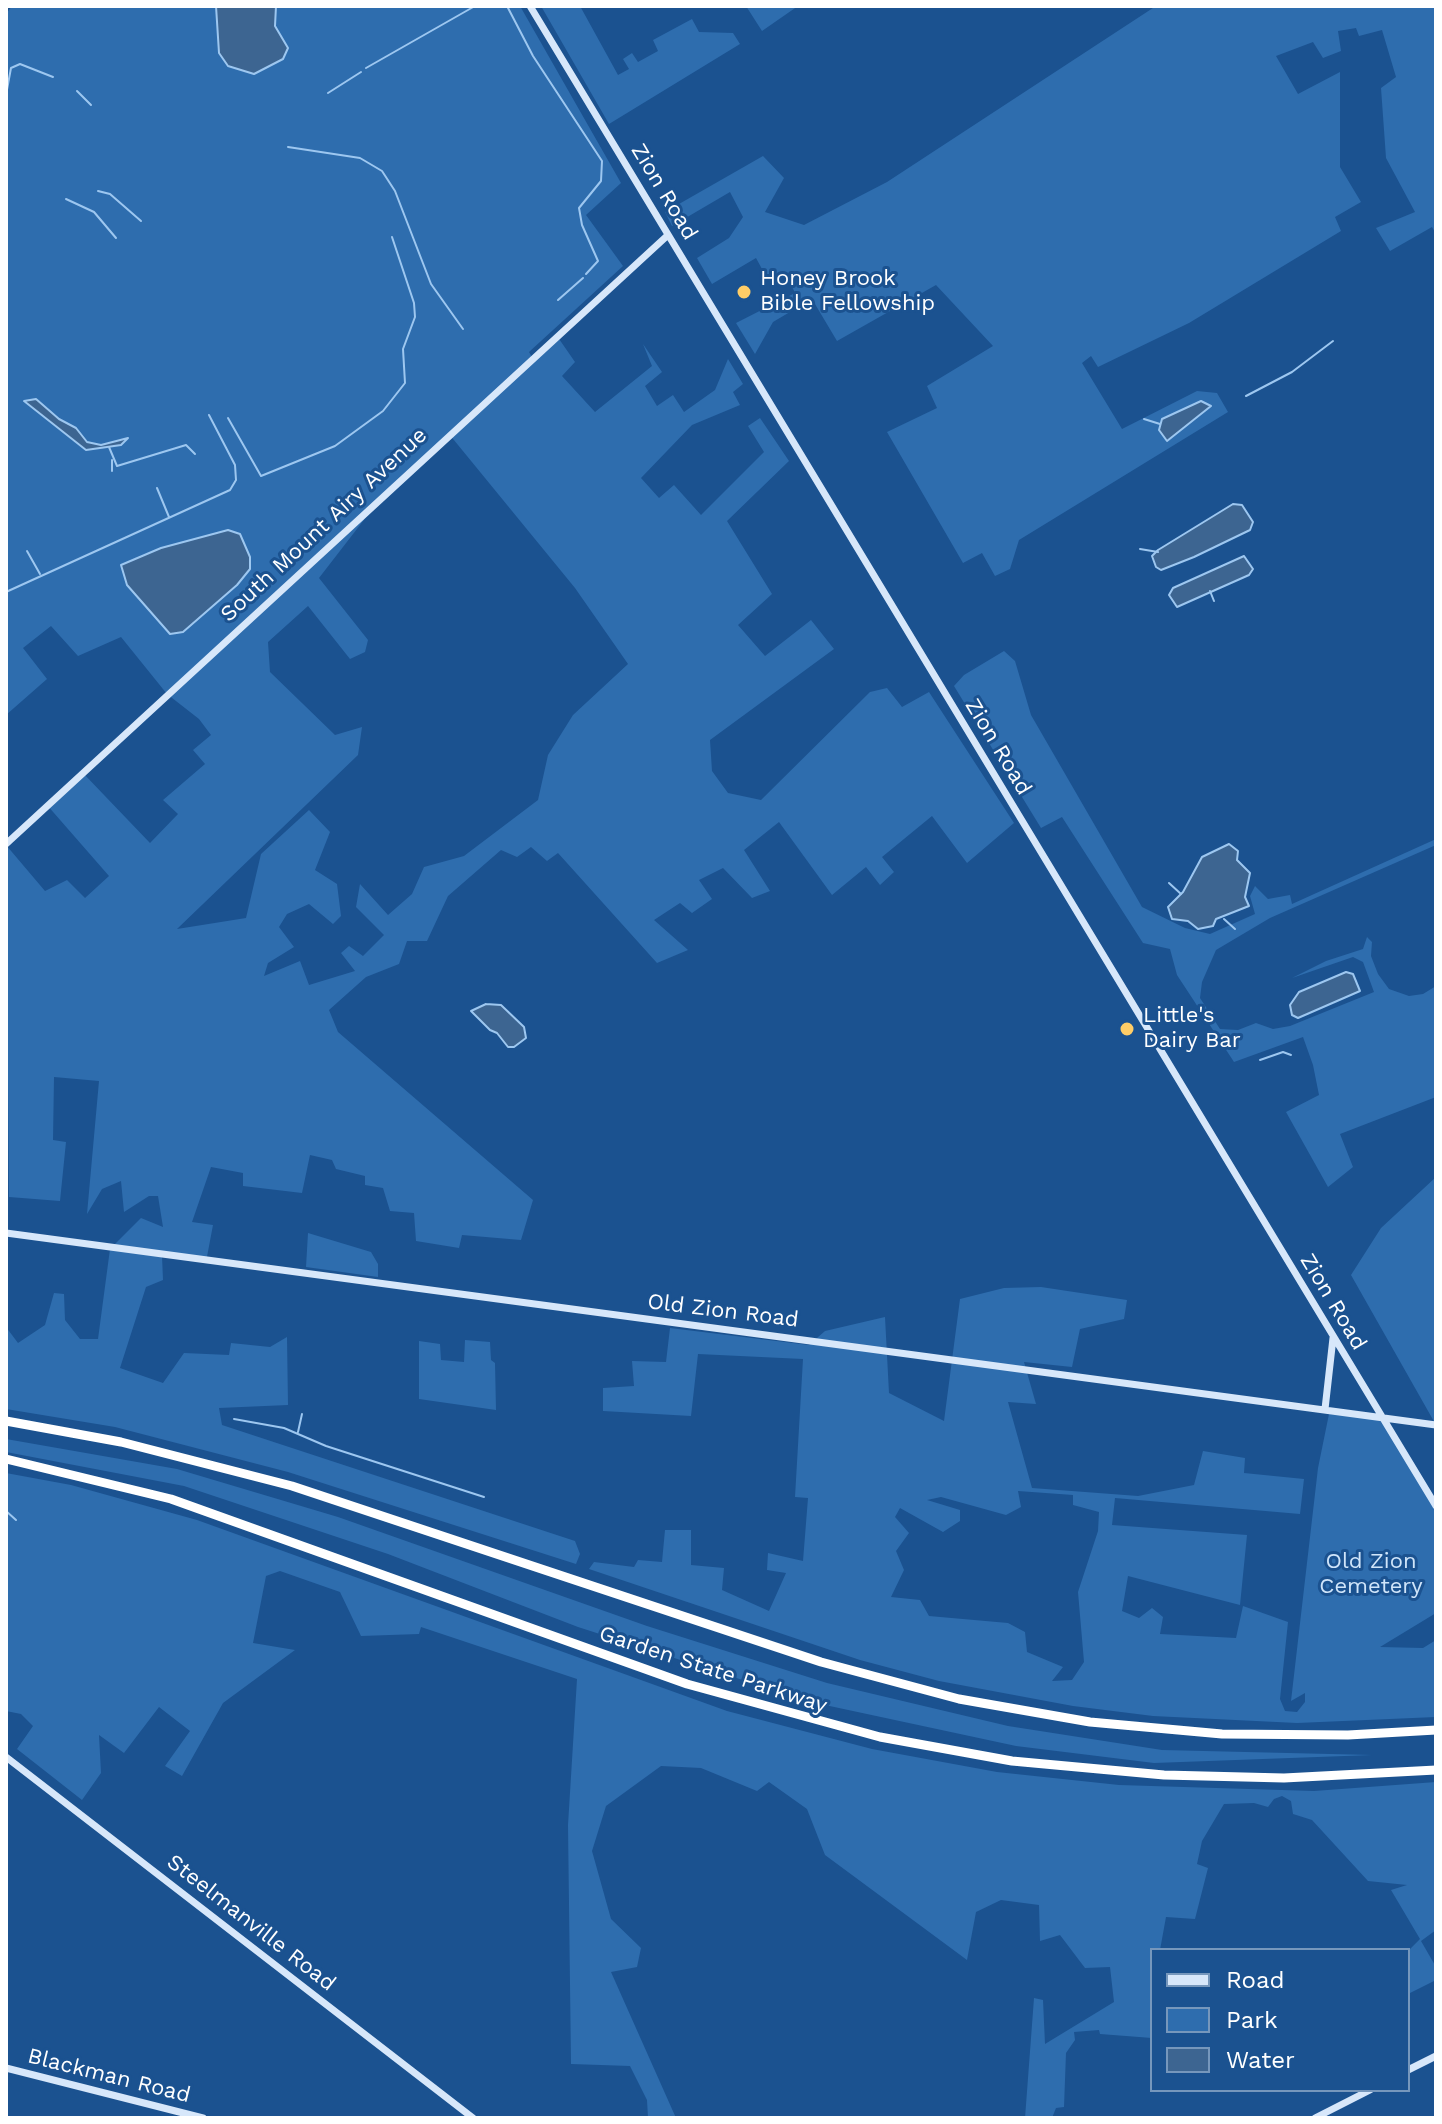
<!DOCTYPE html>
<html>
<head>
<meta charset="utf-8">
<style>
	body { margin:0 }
	#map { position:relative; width:1442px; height:2124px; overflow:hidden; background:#1b5290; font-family:"Work Sans",sans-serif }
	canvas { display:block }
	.frame { position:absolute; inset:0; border:8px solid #fff; pointer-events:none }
	.legend { position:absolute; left:1150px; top:1948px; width:260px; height:144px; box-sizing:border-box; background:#1b5290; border:2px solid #7697bc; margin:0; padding:10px 14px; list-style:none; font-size:24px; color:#fff }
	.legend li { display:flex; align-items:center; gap:16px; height:40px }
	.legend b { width:40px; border:2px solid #7697bc }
</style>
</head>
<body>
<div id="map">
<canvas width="1442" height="2124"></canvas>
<div class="frame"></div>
<ul class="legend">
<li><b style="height:10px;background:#d7e7fa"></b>Road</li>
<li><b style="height:22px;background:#2e6dae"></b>Park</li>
<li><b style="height:22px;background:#3d6591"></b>Water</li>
</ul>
</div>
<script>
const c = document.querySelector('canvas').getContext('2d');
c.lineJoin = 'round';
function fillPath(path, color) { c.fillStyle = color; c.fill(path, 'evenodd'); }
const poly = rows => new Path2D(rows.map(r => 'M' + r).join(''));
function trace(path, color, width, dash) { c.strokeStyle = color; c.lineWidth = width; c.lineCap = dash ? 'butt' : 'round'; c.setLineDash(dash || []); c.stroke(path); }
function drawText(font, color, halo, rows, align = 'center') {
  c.font = font + ' "Work Sans",sans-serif'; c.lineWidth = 6; c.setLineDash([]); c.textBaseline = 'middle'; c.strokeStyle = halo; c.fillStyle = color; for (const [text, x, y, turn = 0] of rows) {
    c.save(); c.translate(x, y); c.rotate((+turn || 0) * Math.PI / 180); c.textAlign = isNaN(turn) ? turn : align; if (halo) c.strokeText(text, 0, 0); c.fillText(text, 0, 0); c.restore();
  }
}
fillPath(poly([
	[12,6,520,6,621,183,586,215,623,266,529,352,532,357,557,336,575,362,562,376,595,412,652,366,643,344,662,372,645,386,657,406,673,395,684,412,715,390,728,359,743,384,733,392,740,405,692,425,641,478,659,498,674,485,701,515,764,452,748,426,760,418,789,461,727,521,772,594,738,625,765,656,811,620,834,649,710,740,712,771,728,793,761,800,870,692,887,688,902,707,929,692,1014,823,967,863,932,816,882,857,894,872,880,885,866,867,832,895,779,822,744,850,770,891,752,898,723,868,699,880,712,899,692,913,680,903,654,920,688,950,657,963,558,853,547,861,531,847,517,857,501,850,448,896,427,941,407,941,399,964,366,977,329,1010,338,1032,533,1200,521,1240,462,1235,459,1248,416,1241,414,1213,390,1211,383,1188,365,1185,365,1176,336,1169,332,1160,310,1155,302,1193,243,1186,243,1173,211,1167,192,1222,213,1225,206,1262,162,1256,163,1280,146,1287,120,1368,163,1383,184,1353,229,1355,231,1343,270,1347,287,1337,288,1405,219,1408,222,1425,575,1541,580,1554,576,1564,288,1472,115,1427,6,1409,6,1327,18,1343,45,1325,54,1293,64,1294,65,1320,80,1339,98,1339,110,1249,141,1218,163,1227,158,1196,149,1196,124,1212,121,1181,102,1189,87,1214,99,1081,54,1077,53,1140,66,1142,60,1201,9,1197,6,845,45,891,67,880,85,898,109,876,47,805,82,772,150,843,178,814,163,800,205,764,193,750,211,735,199,719,167,694,121,637,78,656,51,626,23,648,47,679,6,715,6,14],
	[449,434,575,588,628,664,573,715,548,755,538,800,464,856,424,867,412,894,388,915,360,884,356,907,384,935,363,956,349,946,341,953,355,971,309,985,300,961,264,976,268,963,294,947,279,927,287,914,309,904,333,924,341,916,337,884,315,870,330,832,309,810,261,854,246,918,177,929,358,755,362,727,335,735,270,672,268,642,308,606,350,659,365,652,368,640,319,578,384,494],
	[541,6,580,6,618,75,629,69,623,59,632,53,638,62,658,51,653,40,692,19,699,32,733,33,740,44,609,124],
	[746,6,798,6,762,31],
	[1156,6,1436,6,1436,234,1432,227,1390,251,1376,228,1415,212,1386,158,1381,88,1396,77,1382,30,1359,36,1356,28,1338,31,1341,51,1323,58,1313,42,1276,56,1298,94,1340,72,1340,167,1361,202,1335,217,1341,231,1189,323,1098,367,1091,356,1082,363,1122,429,1197,391,1217,393,1228,412,1019,540,1010,569,995,576,982,553,963,563,887,432,937,408,927,386,993,346,936,285,837,341,812,299,773,322,755,354,736,323,795,293,785,272,768,280,756,258,712,284,697,258,729,238,743,217,730,192,672,226,665,212,763,156,784,178,765,212,804,225,887,182],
	[1004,651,1015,661,1031,715,1142,907,1185,928,1210,934,1255,914,1250,896,1255,886,1268,899,1290,895,1292,904,1436,839,1436,845,1270,918,1216,950,1202,982,1200,998,1220,1029,1238,1030,1256,1023,1273,1029,1290,1026,1374,992,1363,962,1353,957,1292,978,1326,961,1363,949,1367,937,1372,942,1371,956,1378,974,1389,989,1409,996,1423,994,1436,986,1436,1097,1340,1134,1353,1167,1328,1187,1286,1112,1319,1095,1313,1065,1303,1037,1234,1062,1177,975,1170,949,1143,943,1062,817,1041,828,954,686,964,675],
	[1436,1177,1435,1313,1436,1425,1351,1275,1381,1228],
	[308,1233,371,1252,378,1264,378,1277,306,1267],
	[1041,1287,1127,1300,1124,1319,1080,1329,1072,1367,1024,1362,1036,1404,1008,1402,1032,1488,1138,1496,1194,1485,1203,1451,1245,1458,1244,1473,1304,1479,1300,1514,1115,1498,1112,1525,1247,1535,1240,1605,1128,1576,1122,1611,1139,1618,1152,1608,1163,1617,1160,1634,1236,1638,1243,1606,1288,1622,1280,1699,1285,1711,1297,1712,1305,1702,1305,1693,1291,1701,1318,1468,1329,1414,1382,1417,1436,1506,1436,1613,1380,1647,1423,1648,1436,1640,1436,1717,1297,1723,1153,1716,1073,1706,939,1681,860,1660,589,1569,594,1562,634,1567,638,1560,662,1562,665,1530,691,1530,691,1565,724,1568,722,1590,769,1611,786,1573,767,1570,768,1553,803,1561,808,1498,795,1497,803,1359,698,1354,691,1416,603,1411,603,1388,634,1386,632,1361,666,1362,670,1328,809,1345,825,1331,885,1317,889,1393,944,1421,960,1299,1004,1288],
	[1018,1491,1073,1495,1073,1505,1099,1512,1098,1531,1078,1592,1084,1662,1072,1680,1052,1681,1063,1667,1027,1652,1025,1632,1008,1623,929,1616,920,1600,891,1597,904,1570,896,1551,909,1533,895,1517,900,1508,943,1532,960,1521,960,1510,927,1500,941,1497,1006,1515,1021,1507],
	[465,1340,490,1342,491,1360,495,1363,496,1410,419,1399,419,1341,440,1344,441,1360,464,1362],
	[6,1439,177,1469,338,1517,647,1626,827,1683,1008,1726,1162,1750,1372,1755,1154,1763,1016,1746,811,1702,578,1627,388,1554,184,1486,6,1452],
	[6,1473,71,1485,197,1520,727,1711,872,1749,997,1772,1119,1785,1314,1791,1436,1782,1436,1930,1421,1941,1436,1967,1436,1980,1408,1994,1408,1951,1420,1939,1391,1890,1407,1885,1368,1881,1312,1820,1293,1814,1291,1801,1282,1796,1274,1799,1268,1807,1254,1803,1224,1804,1202,1841,1197,1864,1208,1868,1195,1919,1166,1917,1160,1950,1152,1950,1152,2038,1100,2034,1099,2030,1074,2032,1075,2040,1066,2053,1064,2107,1056,2108,1052,2118,1025,2118,1034,1998,1043,2000,1045,2044,1114,2002,1110,1967,1085,1968,1060,1935,1040,1941,1039,1905,1001,1900,976,1912,967,1960,825,1855,807,1809,769,1782,757,1791,701,1768,661,1766,606,1806,592,1851,611,1919,641,1948,637,1967,611,1972,676,2118,648,2118,647,2100,630,2066,571,2064,568,1825,577,1679,421,1627,419,1634,361,1636,340,1592,280,1571,266,1576,253,1643,295,1650,223,1703,182,1776,165,1766,190,1731,159,1707,124,1753,99,1735,101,1773,82,1800,17,1749,33,1726,21,1714,6,1711]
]), '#2e6dae');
const water = poly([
	[216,6,276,6,275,26,288,48,283,59,254,74,228,66,219,53,216,6],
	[36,399,59,419,76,428,87,442,101,445,128,438,121,445,86,450,24,401,36,399],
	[1201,401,1211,406,1167,441,1159,430,1162,419,1201,401],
	[1233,504,1242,505,1253,522,1250,530,1194,557,1161,570,1156,567,1152,556,1158,550,1233,504],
	[228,530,240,534,250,557,250,569,237,585,183,632,170,634,127,585,121,565,161,548,228,530],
	[1244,556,1253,569,1249,575,1177,607,1169,595,1173,588,1244,556],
	[1229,844,1238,851,1237,860,1250,873,1245,897,1249,906,1216,919,1213,926,1198,929,1188,921,1172,919,1168,907,1183,892,1202,857,1229,844],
	[1346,972,1353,974,1360,991,1298,1018,1292,1015,1290,1005,1299,992,1346,972],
	[486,1004,501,1005,524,1027,526,1038,514,1047,508,1047,497,1033,490,1030,471,1011,486,1004]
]);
fillPath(water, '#3d6591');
trace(water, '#9dc7f0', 2);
trace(poly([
	[507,6,533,56,602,161,601,181,579,208,582,225,598,261,586,274],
	[366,68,475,6],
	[77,91,91,105],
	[328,93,361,72],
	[6,95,11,68,20,64,53,77],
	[288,147,360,158,382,171,395,191,431,284,463,329],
	[98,191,110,194,141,221],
	[66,199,94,212,116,238],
	[558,300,583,278],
	[1246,396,1292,372,1333,341],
	[228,418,261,476,335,446,383,411,405,383,403,349,415,317,414,303,392,237],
	[1144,419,1160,424],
	[109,447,117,466,186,445,195,454],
	[112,471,112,460],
	[157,488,169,517],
	[1140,549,1158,552],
	[27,551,40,574],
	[1210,591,1214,601],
	[6,592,230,490,236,480,235,465,209,415],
	[1169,883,1181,894],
	[1224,919,1235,929],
	[1260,1060,1283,1052,1291,1055],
	[234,1419,284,1428,326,1446,484,1497],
	[298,1432,302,1414],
	[6,1511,16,1520]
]), '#9dc7f0', 2);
trace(poly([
	[530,6,1436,1506],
	[6,844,668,235],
	[6,1233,1436,1425],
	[1325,1409,1333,1338],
	[6,1757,473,2118],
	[6,2068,203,2118],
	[1408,2070,1436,2056],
	[1315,2118,1370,2090]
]), '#d7e7fa', 7);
trace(poly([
	[6,1421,121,1442,292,1486,821,1662,959,1699,1090,1722,1222,1734,1348,1735,1436,1730],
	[6,1459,171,1499,687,1684,880,1737,1012,1761,1164,1775,1284,1778,1436,1770]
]), '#fff', 9);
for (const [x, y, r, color] of [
	[744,292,8,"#ffcd67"],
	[1127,1029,8,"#ffcd67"]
]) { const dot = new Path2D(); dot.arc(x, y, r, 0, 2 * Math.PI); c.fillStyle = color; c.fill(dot); trace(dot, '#1b5290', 3); }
drawText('22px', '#fff', '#1b5290', [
	["Zion Road",664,192,59],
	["South Mount Airy Avenue",324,525,-43],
	["Zion Road",998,747,59],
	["Zion Road",1333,1302,59],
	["Old Zion Road",723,1311,7],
	["Garden State Parkway",713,1670,18],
	["Steelmanville Road",251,1923,38],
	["Blackman Road",109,2076,14]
]);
drawText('22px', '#fff', '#1b5290', [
	["Honey Brook",760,279],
	["Bible Fellowship",760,304],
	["Little's",1143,1016],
	["Dairy Bar",1143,1041]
], 'left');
drawText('22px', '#d0e5fa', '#1b5290', [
	["Old Zion",1371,1562],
	["Cemetery",1371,1587]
]);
</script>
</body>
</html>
